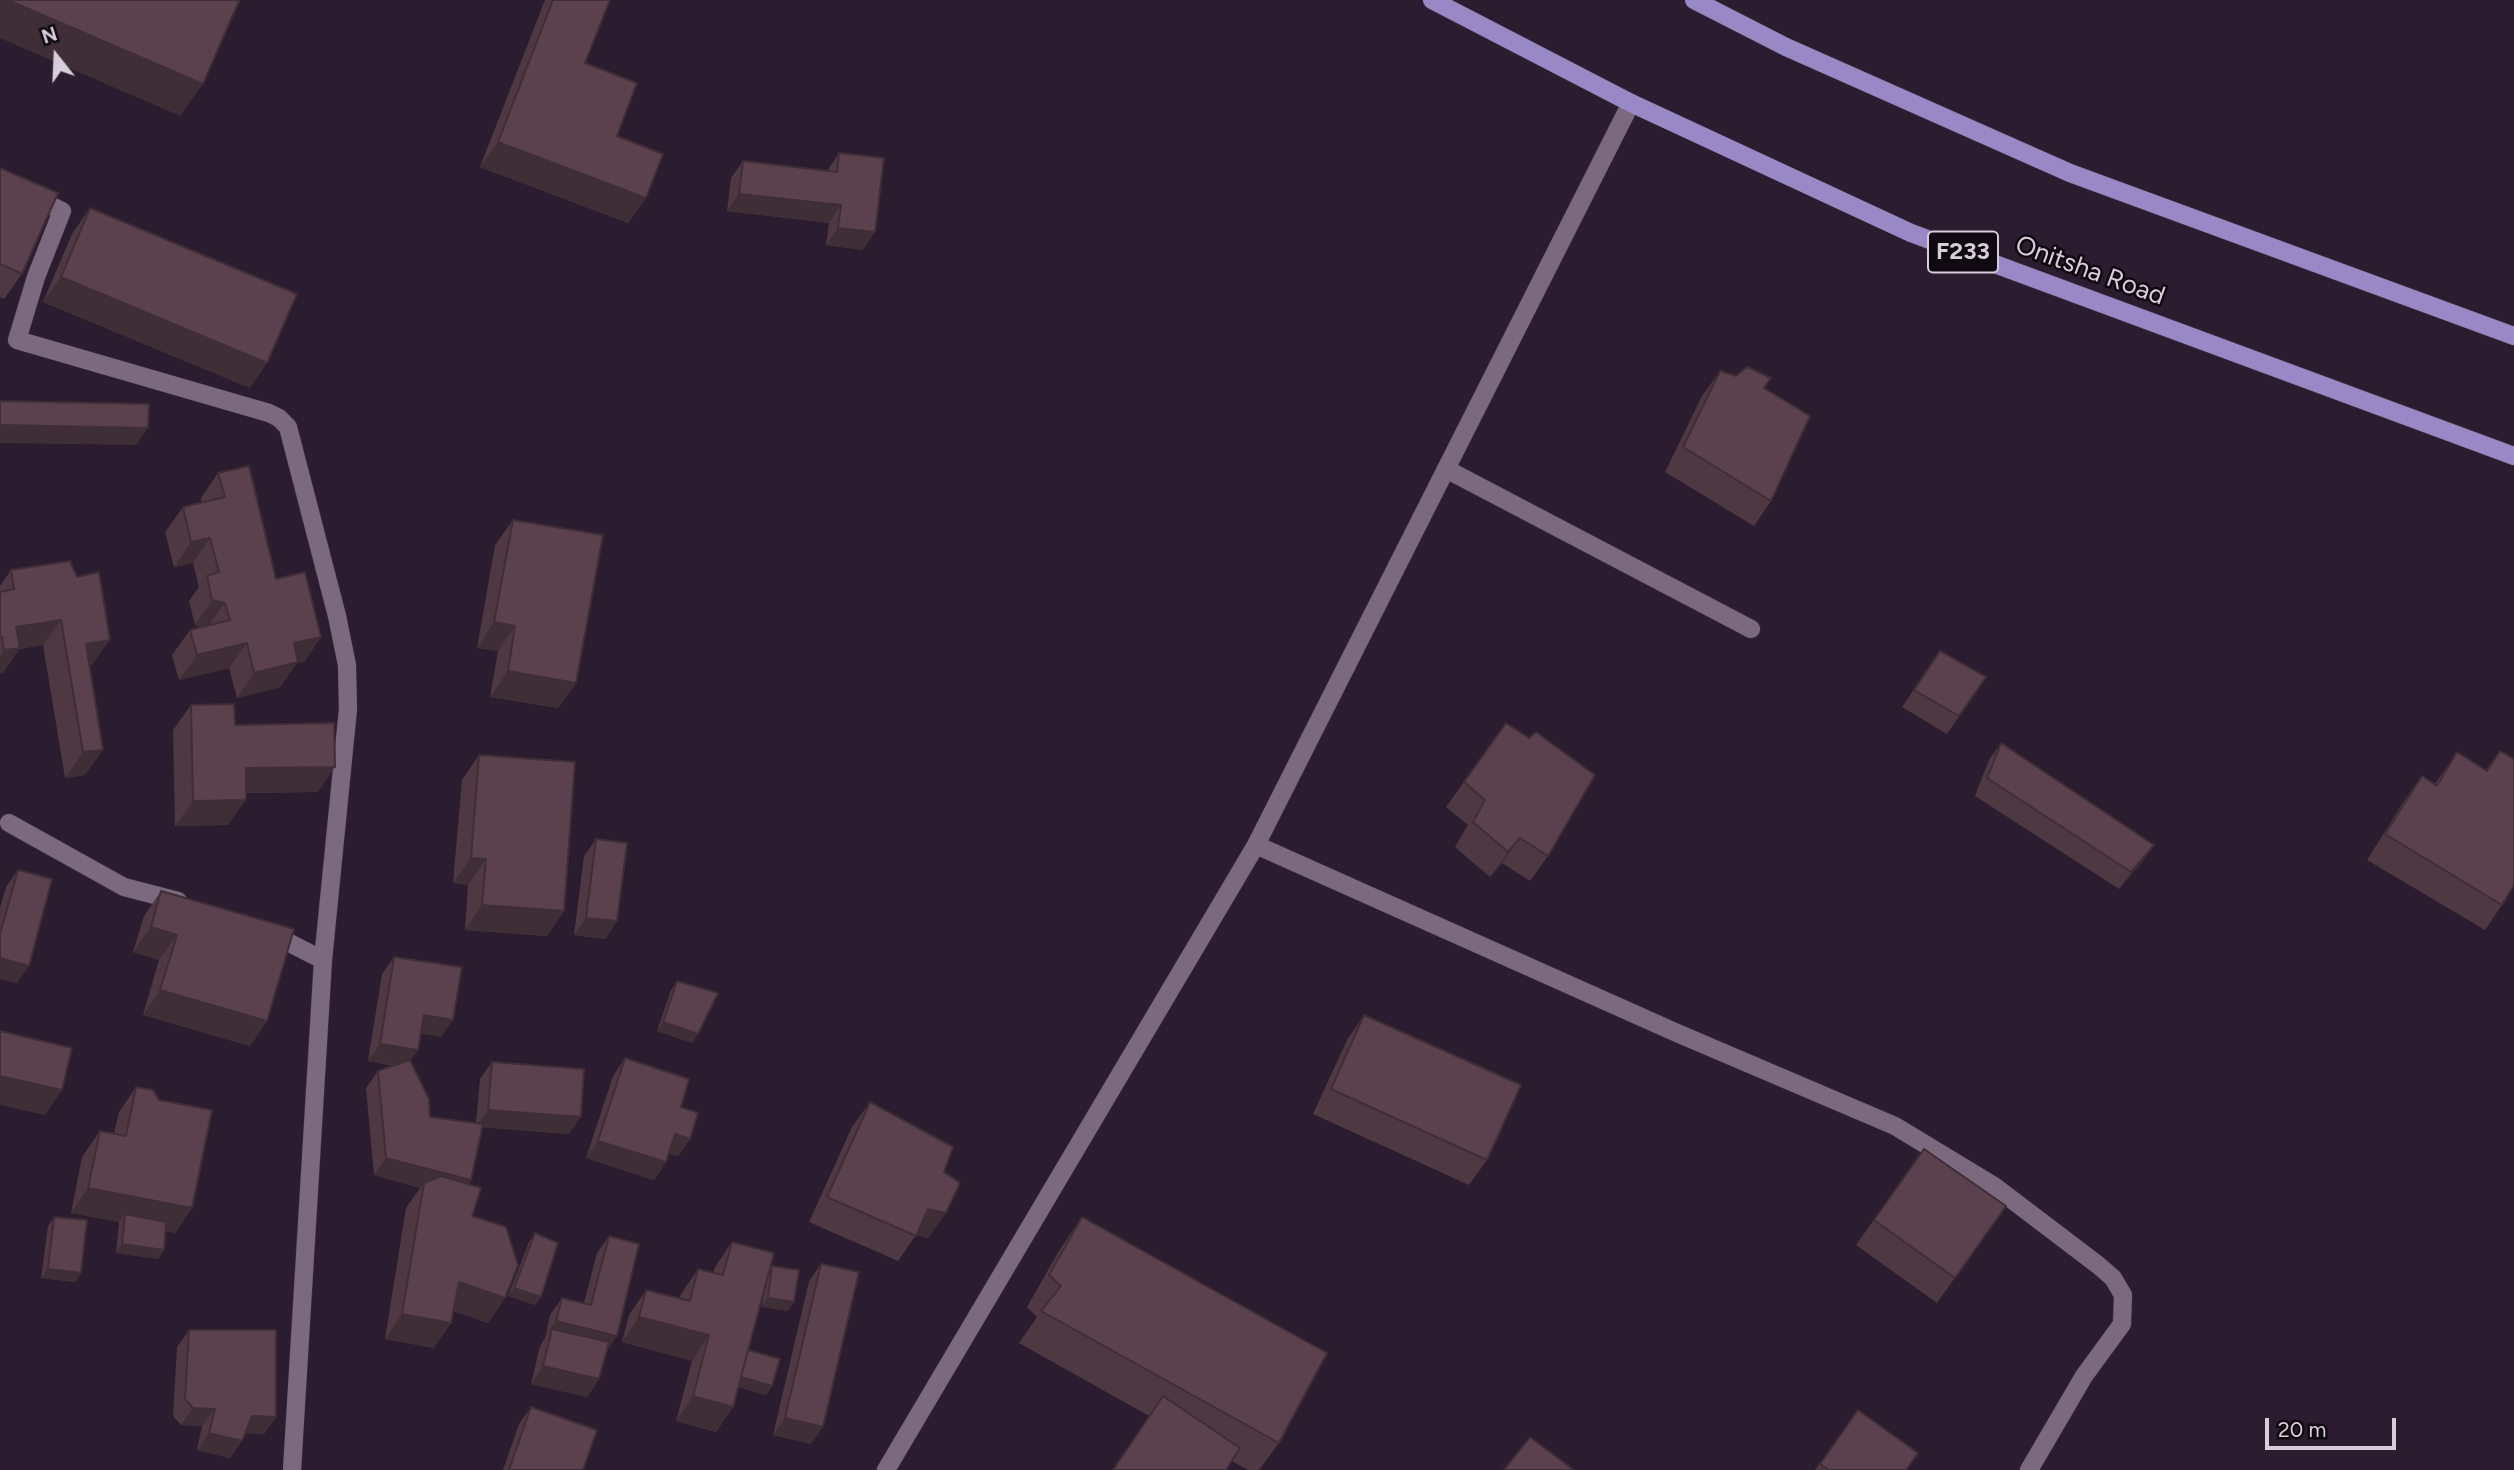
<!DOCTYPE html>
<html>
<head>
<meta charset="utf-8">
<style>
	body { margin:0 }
	#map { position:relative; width:2514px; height:1470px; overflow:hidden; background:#2c1c2f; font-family:Figtree,sans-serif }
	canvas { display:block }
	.north { position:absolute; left:21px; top:21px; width:70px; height:70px; -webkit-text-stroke:5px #100911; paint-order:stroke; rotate:342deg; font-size:19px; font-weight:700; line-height:28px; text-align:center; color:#d8ceda }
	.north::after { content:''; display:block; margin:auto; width:24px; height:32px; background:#d8ceda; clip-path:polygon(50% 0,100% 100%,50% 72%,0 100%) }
	.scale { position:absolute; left:2265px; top:1418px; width:131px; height:32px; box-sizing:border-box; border:4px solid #d8ceda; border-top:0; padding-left:9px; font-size:21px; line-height:24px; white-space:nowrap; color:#d8ceda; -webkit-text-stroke:5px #100911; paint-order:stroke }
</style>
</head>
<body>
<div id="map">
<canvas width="2514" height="1470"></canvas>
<div class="north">N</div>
<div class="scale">20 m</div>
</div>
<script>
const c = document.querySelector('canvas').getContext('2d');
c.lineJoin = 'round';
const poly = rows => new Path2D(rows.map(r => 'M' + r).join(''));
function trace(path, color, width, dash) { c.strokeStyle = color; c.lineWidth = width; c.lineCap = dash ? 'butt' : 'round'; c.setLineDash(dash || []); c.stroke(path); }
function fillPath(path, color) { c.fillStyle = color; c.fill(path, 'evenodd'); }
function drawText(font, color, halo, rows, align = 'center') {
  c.font = font + ' Figtree,sans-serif'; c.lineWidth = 5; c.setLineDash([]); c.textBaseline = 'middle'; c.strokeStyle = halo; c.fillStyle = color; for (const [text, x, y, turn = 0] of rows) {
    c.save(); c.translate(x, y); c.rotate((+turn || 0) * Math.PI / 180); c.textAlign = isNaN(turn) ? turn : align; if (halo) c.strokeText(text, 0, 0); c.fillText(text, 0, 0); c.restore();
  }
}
const minor = poly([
	[0,181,62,211,36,277,17,340,269,413,279,418,288,427,337,616,347,665,348,709,323,960,292,1470],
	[1446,469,1751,629],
	[9,823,124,887,178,901],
	[1256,845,1677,1033,1895,1126,1994,1186,2098,1265,2113,1278,2123,1295,2122,1324,2084,1376,2029,1470],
	[270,933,323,960],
	[886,1470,1256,845,1631,103]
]);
const primary = poly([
	[1432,0,1631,103,1911,233,2514,456],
	[1694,0,1786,47,2070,173,2514,336]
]);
trace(minor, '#433645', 19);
trace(primary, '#433645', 19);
trace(minor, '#7c697f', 18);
trace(primary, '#9988c6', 18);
fillPath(poly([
	[545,0,610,0,585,63,617,136,646,198,628,223,480,167],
	[839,153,863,250,826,245,829,223,727,211,731,178,743,161,827,171],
	[0,168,22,274,4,299,0,297],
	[90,208,250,388,43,302,72,234],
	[1720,371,1764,388,1771,501,1754,526,1665,472,1702,396],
	[218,473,276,579,321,637,304,662,297,663,280,687,237,698,229,668,179,680,172,655,190,630,201,627,195,625,189,601,199,587,193,563,174,567,165,532,183,507,202,503,201,498],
	[513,520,576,683,558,708,490,697,498,651,477,648,495,545],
	[70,561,92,665,90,665,85,775,65,778,43,645,19,649,3,673,0,673,0,586,11,570],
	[1940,651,1986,677,1947,734,1902,707],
	[191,705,235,725,318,792,246,793,228,825,175,826,173,730],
	[1506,723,1548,856,1530,881,1502,863,1490,877,1455,847,1468,825,1446,807],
	[2001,743,2154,845,2142,862,2119,889,1975,796,1989,760],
	[2500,751,2502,905,2485,930,2367,860,2404,801,2422,776,2435,784,2457,752,2486,770],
	[479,755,564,911,547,936,465,930,468,885,453,883,462,780],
	[596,839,617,921,605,939,574,935,584,856],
	[18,870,17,983,0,979,0,908,6,887],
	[161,891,267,1021,250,1046,143,1015,159,960,133,952,144,916],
	[394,957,441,1037,421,1033,418,1050,410,1060,430,1117,476,1123,480,1079,492,1062,569,1134,482,1127,471,1180,468,1184,472,1216,505,1298,488,1323,453,1311,434,1348,385,1339,406,1208,420,1188,374,1175,366,1088,378,1071,394,1066,368,1061,382,974],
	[677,981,698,1034,692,1043,657,1031,671,990],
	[1364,1015,1487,1160,1469,1185,1313,1114,1347,1040],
	[625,1058,681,1107,690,1139,678,1156,669,1153,666,1162,654,1180,586,1158,613,1076],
	[136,1087,192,1208,175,1233,166,1231,164,1250,158,1259,116,1253,119,1222,71,1213,82,1157,100,1131,114,1134,119,1112],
	[870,1102,944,1172,928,1238,916,1235,898,1261,809,1222,852,1127],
	[1924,1149,2006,1206,1937,1303,1856,1245],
	[54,1217,81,1273,75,1282,41,1278,48,1226],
	[1082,1217,1279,1443,1259,1470,1248,1470,1232,1461,1226,1470,1112,1470,1149,1416,1019,1343,1037,1317,1027,1307,1060,1249],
	[535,1233,535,1305,508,1296,529,1242],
	[609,1236,606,1351,599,1379,587,1397,531,1384,540,1346,545,1338,550,1315,562,1298,584,1303,597,1253],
	[732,1242,770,1270,772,1266,788,1311,762,1307,764,1290,748,1350,772,1386,766,1395,738,1387,733,1407,716,1432,676,1421,692,1361,622,1342,629,1315,646,1290,679,1299,681,1294,698,1269,713,1273,715,1267],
	[821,1264,811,1444,773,1435,809,1281],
	[189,1330,276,1417,264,1434,245,1433,230,1458,197,1450,202,1426,181,1425,173,1416,177,1347],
	[531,1407,583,1470,503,1470,519,1424],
	[1858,1410,1906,1470,1815,1470]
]), '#4e3842');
fillPath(poly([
	[0,0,8,0,203,84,180,116,0,38],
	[498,142,646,198,628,223,480,167],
	[739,194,841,205,829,223,727,211],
	[838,228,875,232,863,250,826,245],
	[61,277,267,363,250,388,43,302],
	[0,425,148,428,136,445,0,443],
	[210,538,193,563,174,567,191,542],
	[212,600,225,603,207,628,195,625],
	[61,620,43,645,19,649,3,673,0,673,0,657,16,627],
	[494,622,515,626,498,651,477,648],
	[321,637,304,662,297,663,280,687,237,698,254,673,294,643],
	[110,640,92,665,69,669,86,644],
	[247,643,229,668,179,680,197,655],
	[508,671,576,683,558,708,490,697],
	[103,750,85,775,65,778,83,752],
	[335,767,318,792,228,793,246,768],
	[246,800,228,825,175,826,193,801],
	[1520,838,1502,863,1490,877,1508,852],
	[2154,845,2142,862,2119,889,2131,872],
	[471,858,486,859,468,885,453,883],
	[482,905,564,911,547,936,465,930],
	[586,918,617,921,605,939,574,935],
	[151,927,177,935,159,960,133,952],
	[0,958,29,966,17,983,0,979],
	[160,990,267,1021,250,1046,143,1015],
	[424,1015,453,1020,441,1037,412,1032],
	[663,1022,698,1034,692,1043,657,1031],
	[380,1044,418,1050,406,1067,368,1061],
	[0,1076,62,1090,45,1115,0,1105],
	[488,1110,581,1117,569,1134,476,1127],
	[675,1134,690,1139,678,1156,663,1151],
	[598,1141,666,1162,654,1180,586,1158],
	[386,1158,471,1180,459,1197,424,1183,420,1188,374,1175],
	[88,1188,192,1208,175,1233,124,1223,125,1214,119,1222,71,1213],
	[928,1209,946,1213,928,1238,911,1234],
	[122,1244,164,1250,158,1259,116,1253],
	[48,1269,81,1273,75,1282,41,1278],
	[459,1282,505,1298,488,1323,442,1307],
	[514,1288,541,1297,535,1305,508,1296],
	[768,1298,794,1302,788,1311,762,1307],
	[402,1314,451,1323,434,1348,385,1339],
	[639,1317,709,1335,692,1361,622,1342],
	[556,1321,617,1336,605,1354,552,1329,544,1338],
	[543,1366,599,1379,587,1397,531,1384],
	[739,1377,772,1386,766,1395,733,1385],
	[693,1396,733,1407,716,1432,676,1421],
	[193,1408,215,1409,202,1426,181,1425],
	[252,1416,276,1417,264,1434,240,1433],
	[785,1418,823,1427,811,1444,773,1435],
	[209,1433,242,1441,230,1458,197,1450]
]), '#402e36');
const building = poly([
	[8,0,237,0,239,1,203,84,8,0],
	[553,0,610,0,585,63,637,83,617,136,663,154,646,198,498,142,553,0],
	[839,153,884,158,875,232,838,228,841,205,739,194,743,161,837,172,839,153],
	[0,168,58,193,22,274,0,264,0,168],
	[90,208,297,294,267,363,61,277,90,208],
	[1747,367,1771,378,1764,388,1810,416,1771,501,1683,447,1720,371,1736,376,1747,367],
	[0,401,149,404,148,428,0,425,0,401],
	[249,466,276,579,305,572,321,637,294,643,298,662,254,673,247,643,197,655,190,630,230,620,225,603,212,600,207,576,219,572,210,538,191,542,183,507,225,497,218,473,249,466],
	[513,520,603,535,576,683,508,671,515,626,494,622,513,520],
	[70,561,77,577,99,572,110,640,86,644,103,750,83,752,61,620,16,627,20,648,4,650,2,637,0,637,0,592,14,589,11,570,70,561],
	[1940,651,1986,677,1959,716,1914,690,1940,651],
	[234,704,235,725,334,723,335,767,246,768,246,800,193,801,191,705,234,704],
	[1506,723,1529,738,1536,732,1595,775,1548,856,1520,838,1508,852,1473,822,1485,800,1464,782,1506,723],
	[2001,743,2154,845,2131,872,1987,778,2001,743],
	[2500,751,2514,759,2514,885,2502,905,2385,834,2422,776,2437,786,2457,752,2487,771,2500,751],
	[479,755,575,762,564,911,482,905,486,859,471,858,479,755],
	[596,839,627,843,617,921,586,918,596,839],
	[18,870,52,879,29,966,0,958,0,934,18,870],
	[161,891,294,929,267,1021,160,990,177,935,151,927,161,891],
	[394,957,462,967,453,1020,424,1015,418,1050,380,1044,394,957],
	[677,981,718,993,698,1034,663,1022,677,981],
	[1364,1015,1521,1085,1487,1160,1331,1089,1364,1015],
	[0,1031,72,1048,62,1090,0,1076,0,1031],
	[625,1058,689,1079,681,1107,698,1113,690,1139,675,1134,666,1162,598,1141,625,1058],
	[410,1060,429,1099,430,1117,483,1124,471,1180,386,1158,378,1071,410,1060],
	[492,1062,584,1069,581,1117,488,1110,492,1062],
	[136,1087,153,1090,159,1100,212,1110,192,1208,88,1188,100,1131,126,1136,136,1087],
	[870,1102,953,1147,944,1172,960,1183,946,1213,928,1209,916,1236,827,1197,870,1102],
	[1924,1149,2006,1206,1955,1278,1874,1220,1924,1149],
	[441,1176,481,1188,472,1216,506,1227,518,1265,505,1298,459,1282,451,1323,402,1314,424,1183,441,1176],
	[125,1214,166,1222,164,1250,122,1244,125,1214],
	[54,1217,87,1220,81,1273,48,1269,54,1217],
	[1082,1217,1327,1353,1279,1443,1041,1311,1061,1286,1049,1275,1082,1217],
	[535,1233,558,1243,541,1297,514,1288,535,1233],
	[609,1236,639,1244,617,1336,556,1321,562,1298,591,1305,609,1236],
	[732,1242,774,1253,733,1407,693,1396,709,1335,639,1317,646,1290,690,1301,698,1269,723,1275,732,1242],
	[821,1264,859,1272,823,1427,785,1418,821,1264],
	[772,1266,799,1270,794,1302,768,1298,772,1266],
	[552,1329,609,1342,599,1379,543,1366,552,1329],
	[189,1330,276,1330,276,1417,252,1416,242,1441,209,1433,215,1409,193,1408,185,1399,189,1330],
	[748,1350,780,1359,772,1386,741,1377,748,1350],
	[1163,1396,1240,1448,1226,1470,1113,1470,1163,1396],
	[531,1407,597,1430,583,1470,509,1470,531,1407],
	[1858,1410,1918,1453,1906,1470,1829,1470,1820,1464,1858,1410],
	[1530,1437,1574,1470,1504,1470,1530,1437]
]);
fillPath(building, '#5b414d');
trace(building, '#402e36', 2);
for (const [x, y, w] of [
	[1963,252,70]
]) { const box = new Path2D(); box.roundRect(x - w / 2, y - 20.5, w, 41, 5); c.fillStyle = '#100911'; c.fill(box); trace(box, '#d8ceda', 2); }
drawText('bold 24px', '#d8ceda', null, [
	["F233",1963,252]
]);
drawText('26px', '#d8ceda', '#100911', [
	["Onitsha Road",2090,271,20]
]);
</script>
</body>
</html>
